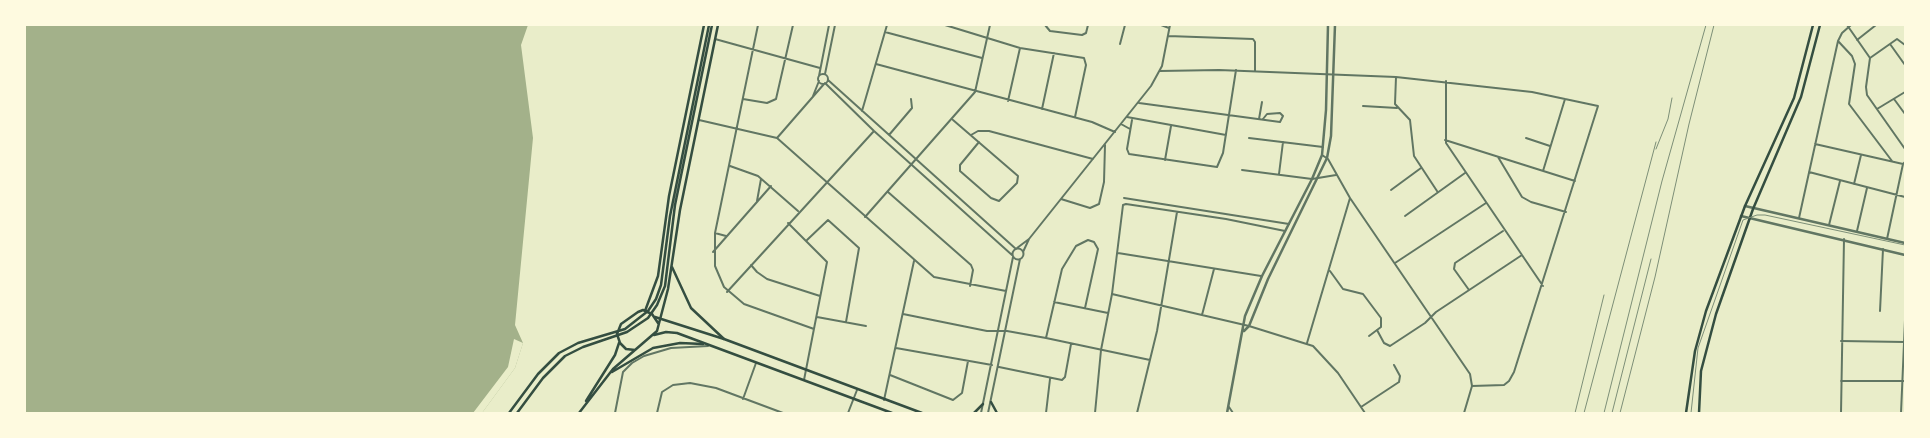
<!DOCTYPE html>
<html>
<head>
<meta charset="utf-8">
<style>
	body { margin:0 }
	#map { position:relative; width:1930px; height:438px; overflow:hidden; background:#e9edc9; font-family:"Crimson Pro",serif }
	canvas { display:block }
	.frame { position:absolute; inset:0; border:26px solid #fefae0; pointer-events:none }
</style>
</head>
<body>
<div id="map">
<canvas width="1930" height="438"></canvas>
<div class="frame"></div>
</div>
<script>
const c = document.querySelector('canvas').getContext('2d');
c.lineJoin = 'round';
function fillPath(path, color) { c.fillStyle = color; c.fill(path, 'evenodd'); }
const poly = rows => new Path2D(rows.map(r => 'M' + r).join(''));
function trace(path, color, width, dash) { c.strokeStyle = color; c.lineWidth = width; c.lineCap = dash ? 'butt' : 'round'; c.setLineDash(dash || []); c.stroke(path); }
fillPath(poly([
	[25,25,528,25,521,45,533,138,515,325,523,343,515,368,482,413,25,413]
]), '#a3b18a');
fillPath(poly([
	[514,339,523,343,515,368,482,413,473,413,508,367]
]), '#e9edc9');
trace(poly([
	[758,25,715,233,715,266,724,287,744,304,814,329],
	[945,25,1020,48,1084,58,1086,65,1075,117],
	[1045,25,1050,31,1082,35,1086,33,1088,25],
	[1161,25,1169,28],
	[1847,25,1870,58,1866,87,1867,95,1905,149],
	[885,32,982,58],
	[1168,36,1253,39,1255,42,1255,70],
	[715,39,820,68],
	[1857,40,1876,25],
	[1838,41,1852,56,1855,64,1849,104,1892,161],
	[1120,44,1125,25],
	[1890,44,1905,65],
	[1870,58,1897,39,1905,45],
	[876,64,1092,122,1115,132],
	[1160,71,1219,70,1396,77,1532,92,1598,106,1514,372,1509,381,1504,385,1472,386],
	[825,74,835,25],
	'818 79a5 5 0 1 1 10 0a5 5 0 1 1-10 0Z',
	[819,76,829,25],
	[1396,77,1395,104,1410,120,1414,156,1437,191],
	[828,80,1016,249],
	[1446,81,1446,143,1543,286],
	[825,83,874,131,1012,255],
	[813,96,819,81],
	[743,99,767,103,776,99,793,25],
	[1894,99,1905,114],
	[1008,101,1020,48],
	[1139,103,1280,122,1283,116,1280,113,1267,114,1263,119],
	[1363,106,1397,108],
	[1042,109,1054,53],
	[1877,109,1905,92],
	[862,111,887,25],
	[1127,117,1226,135],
	[1259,119,1262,102],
	[699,120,777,138,934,277,1006,291],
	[953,120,1018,176,1017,183,999,201,991,198,960,171,960,165,979,142],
	[1132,120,1127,149,1129,154,1217,167,1223,153,1236,70],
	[1121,124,1130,129],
	[889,135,912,108,911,99],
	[971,135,978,131,989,131,1093,159],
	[777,138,824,84],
	[1249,138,1323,147],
	[1526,138,1550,146],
	[1445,140,1575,181],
	[1815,144,1903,164],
	[1322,155,1328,159,1350,198,1470,374,1472,386,1464,413],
	[1498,157,1522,197,1531,202,1566,212],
	[1165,160,1171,126],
	[730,166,758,176,798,211],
	[1242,170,1312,179,1336,175],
	[1543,171,1565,99],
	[1809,172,1905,197],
	[1279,174,1283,142],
	[1854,184,1861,155],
	[1391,190,1421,168],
	[888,192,971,265,973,270,970,286],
	[1124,198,1289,224],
	[1061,199,1090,208,1099,204,1104,182,1105,145],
	[757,201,761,179],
	[1405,216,1465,173],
	[865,217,975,92,990,25],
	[1799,218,1838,41,1842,33,1851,25],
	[788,223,827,262,804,380],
	[1829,225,1840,181],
	[1857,231,1867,188],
	[715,233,726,236],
	[1887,239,1903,164,1905,162],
	[807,240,828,220,859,248,846,322],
	[1017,248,1029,239,1151,86,1162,66,1170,25],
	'1012.5 254a5.5 5.5 0 1 1 11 0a5.5 5.5 0 1 1-11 0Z',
	[713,252,771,186],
	[1023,252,1029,239],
	[1118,253,1261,276],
	[1395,263,1486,203],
	[751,265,757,272,767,279,820,296],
	[1330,271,1343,289,1363,294,1381,318,1381,327,1369,336],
	[1469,290,1454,269,1455,263,1503,231],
	[727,292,874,131],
	[1112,294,1249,326,1313,346,1338,373,1365,413],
	[1054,302,1108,313],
	[1880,311,1883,249],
	[903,314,987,331,1007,331,1046,338,1150,360],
	[1202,315,1214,269],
	[817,317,866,326],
	[1377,330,1384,343,1390,346,1425,323,1436,312,1522,255],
	[1046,338,1062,269,1076,246,1088,240,1094,242,1098,249,1085,308],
	[1841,341,1905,342],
	[1307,343,1350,198],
	[896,348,992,365],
	[999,367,1062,380,1065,377,1071,344],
	[890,375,953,400,962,393,968,361],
	[1841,381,1905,381],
	[743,399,756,363],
	[884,400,914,261],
	[1229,407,1233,413],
	[1361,407,1399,382,1400,376,1394,365],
	[615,413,623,372,632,363,644,356,671,348,708,346],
	[657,413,662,392,673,385,690,383,716,388,783,413],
	[848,413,857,390],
	[981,413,1013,257],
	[988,413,1020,259],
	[1046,413,1050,379],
	[1095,413,1101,350,1112,294,1123,205,1126,204,1226,219,1285,231],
	[1137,413,1157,331,1177,212],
	[1841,413,1844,239],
	[1901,413,1905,320]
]), '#617663', 2);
trace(poly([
	[1745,206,1905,243],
	[1741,216,1905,255],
	[1244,331,1249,326,1268,279,1327,158,1331,136,1335,25],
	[1227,413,1245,316,1262,276,1312,179,1322,155,1326,110,1328,25]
]), '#617663', 2.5);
trace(poly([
	[655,317,724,339,922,413],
	[654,335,666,332,677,333,892,413],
	[991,402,997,413],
	[974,413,983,404]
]), '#344e41', 2.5);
trace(poly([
	[672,267,691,308,724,339],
	[645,311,658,276,669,196,704,25],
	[635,350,626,349,620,343,617,334,621,324,638,312,643,310,652,314,658,323],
	[612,372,653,348,680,343,703,344],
	[586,401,615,355,619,343],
	[509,413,538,374,559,353,578,343,625,329,648,311,656,299,661,285,670,216,709,25],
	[517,413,543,378,565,356,583,347,627,332,648,318,657,305,665,286,675,205,712,25],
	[579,413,613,369,657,331,668,289,680,210,718,25],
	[1686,413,1695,351,1706,311,1745,206,1794,98,1813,25],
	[1699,413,1701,371,1716,314,1753,209,1801,97,1820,25]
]), '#344e41', 2.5);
trace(poly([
	[1691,413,1698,348,1743,220,1757,215,1765,215,1905,245]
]), '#7c8e77', 1);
trace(poly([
	[1656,149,1668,119,1672,98],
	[1575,413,1604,295],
	[1584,413,1656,142],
	[1604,413,1662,181,1706,25],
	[1612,413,1651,259],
	[1620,413,1655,277,1689,124,1714,25]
]), '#7c8e77', 1);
</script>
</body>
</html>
